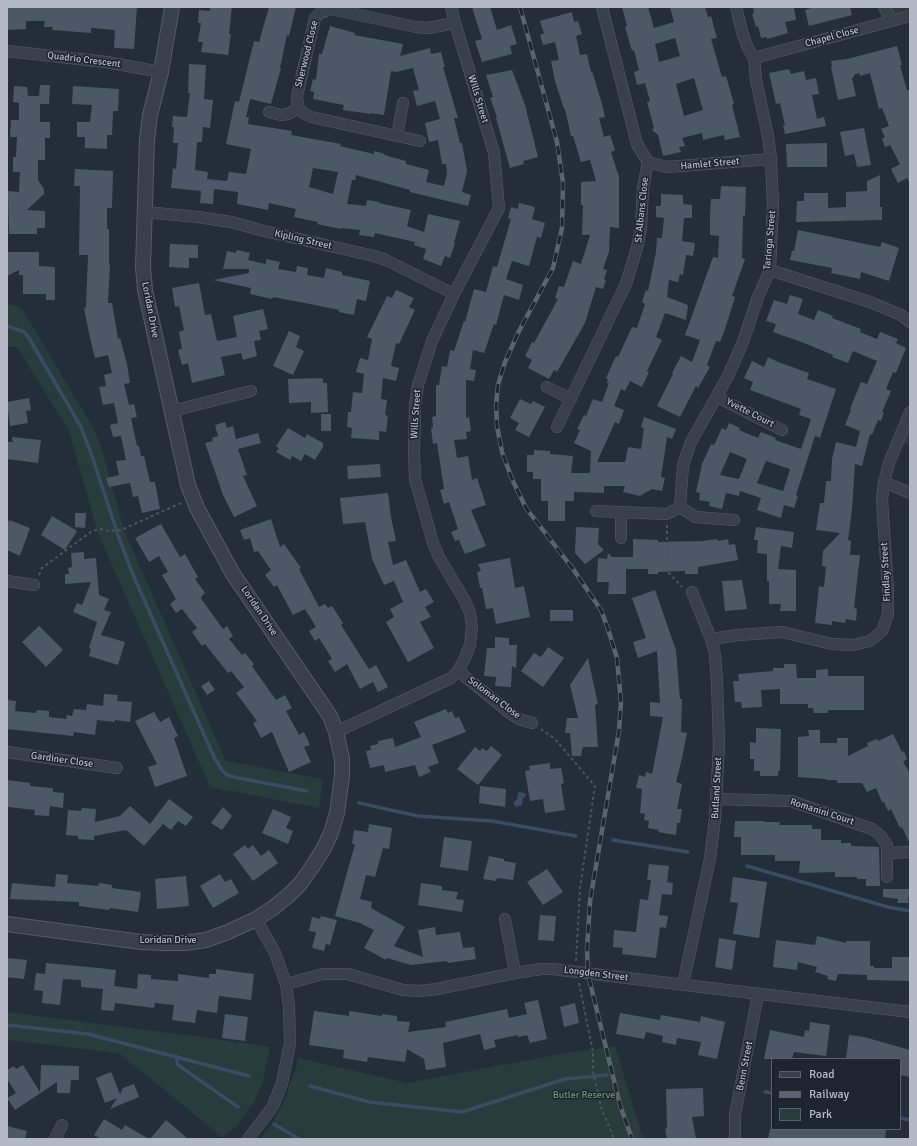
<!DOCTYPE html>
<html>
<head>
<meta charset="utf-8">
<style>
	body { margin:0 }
	#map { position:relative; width:917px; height:1146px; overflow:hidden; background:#242e39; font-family:Signika,sans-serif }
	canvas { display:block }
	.frame { position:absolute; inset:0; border:8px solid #b3bac5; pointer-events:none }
	.legend { position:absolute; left:771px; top:1058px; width:130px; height:72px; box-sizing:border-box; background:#1d252f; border:1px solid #59616b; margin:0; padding:5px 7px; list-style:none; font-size:12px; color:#b3bac5 }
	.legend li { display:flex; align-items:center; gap:8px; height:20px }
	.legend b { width:20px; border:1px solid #59616b }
</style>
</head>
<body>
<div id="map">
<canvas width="917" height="1146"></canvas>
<div class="frame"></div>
<ul class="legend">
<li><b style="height:5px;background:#38404a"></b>Road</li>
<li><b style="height:5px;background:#5a6470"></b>Railway</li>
<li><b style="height:11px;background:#293c3c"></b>Park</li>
</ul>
</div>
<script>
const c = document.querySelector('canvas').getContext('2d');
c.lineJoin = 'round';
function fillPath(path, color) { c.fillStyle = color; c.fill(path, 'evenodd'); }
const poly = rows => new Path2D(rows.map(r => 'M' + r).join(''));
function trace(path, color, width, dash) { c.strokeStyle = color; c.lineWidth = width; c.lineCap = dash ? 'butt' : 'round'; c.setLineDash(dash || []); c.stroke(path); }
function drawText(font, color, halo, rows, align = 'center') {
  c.font = font + ' Signika,sans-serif'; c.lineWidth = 3; c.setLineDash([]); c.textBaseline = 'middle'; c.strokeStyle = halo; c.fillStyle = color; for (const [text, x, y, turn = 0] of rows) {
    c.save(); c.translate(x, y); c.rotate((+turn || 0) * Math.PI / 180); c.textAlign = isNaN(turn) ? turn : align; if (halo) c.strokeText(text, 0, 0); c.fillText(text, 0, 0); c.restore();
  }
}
fillPath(poly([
	[884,7,910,7,910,17,892,21],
	[7,305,16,306,23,310,96,433,101,447,125,533,226,761,323,779,319,808,210,787,98,533,69,431,17,347,7,347],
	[910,416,910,444,897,443],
	[7,1012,186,1035,270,1047,262,1085,252,1105,236,1127,222,1137,119,1053,7,1040],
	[615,1046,643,1139,260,1139,271,1126,284,1101,295,1071,298,1058,407,1083,555,1055]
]), '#293c3c');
fillPath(poly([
	[519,792,524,793,526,794,525,797,523,798,522,805,516,807,513,803,517,799,518,793]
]), '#3a4c61');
trace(poly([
	[7,326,24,332,29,338,81,427,92,456,119,538,134,577,214,757,222,770,227,775,238,778,307,791],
	[359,803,418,816,492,821,576,836],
	[613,840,688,852],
	[747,866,888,907,910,911],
	[7,1025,88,1034,249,1076],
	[176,1056,178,1065,238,1107],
	[310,1086,369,1102,462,1112,565,1079,607,1075],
	[765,1092,772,1093],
	[900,1118,910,1120],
	[274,1124,299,1139]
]), '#3a4c61', 3.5);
fillPath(poly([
	[7,7,137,7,134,49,114,48,115,30,91,28,91,33,52,30,53,27,44,27,45,21,26,21,26,29,7,30],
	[210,7,232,7,229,34,231,34,228,55,201,52,203,42,198,42,201,23,198,23,199,10,210,11],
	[269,7,296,7,289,36,287,35,280,68,281,68,271,104,250,99,246,117,249,117,248,124,292,131,291,135,341,144,340,146,374,154,374,151,385,154,384,155,406,161,406,164,429,170,426,182,444,186,447,174,446,164,442,164,438,140,429,142,425,123,440,119,435,101,417,106,413,91,419,90,413,68,396,72,391,71,384,115,371,113,371,114,343,110,344,105,313,99,314,92,310,91,313,79,316,80,319,54,322,54,330,26,355,33,354,35,403,44,400,56,430,48,431,54,441,52,445,67,443,67,458,118,454,118,460,143,462,143,467,171,462,192,471,195,468,206,410,192,410,190,356,175,355,180,352,180,347,204,366,206,367,200,379,202,379,203,411,210,407,226,424,232,428,214,460,221,454,243,455,243,450,258,445,256,441,266,423,259,426,249,414,245,415,242,375,233,374,237,359,235,360,230,341,228,341,229,317,224,318,222,294,217,296,209,269,203,268,210,237,204,238,192,214,189,213,204,200,203,201,191,171,188,173,168,176,169,178,143,173,143,174,127,172,127,173,116,187,117,190,93,188,93,189,64,206,65,204,99,213,100,210,128,203,127,202,142,197,142,195,170,208,172,207,179,227,181,229,172,246,174,251,149,226,144,235,101,239,102,254,41,259,42],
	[313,168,338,172,333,194,309,187],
	[472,7,490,7,497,30,511,25,517,44,510,46,512,54,482,62,475,41,482,39],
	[622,7,648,7,654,28,674,22,670,7,705,7,708,17,711,16,717,38,711,39,722,77,726,76,734,104,732,105,740,137,725,140,724,135,703,140,702,133,682,138,685,146,679,147,681,152,663,156,658,135,652,130,654,128,647,102,650,101,645,83,637,85,634,72,639,70,634,50,632,51,625,27,627,26],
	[675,38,680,56,659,62,655,44],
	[694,78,703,110,684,116,676,84],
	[753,7,794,7,796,20,785,22,788,33,767,39,766,37,761,38,758,26,756,27,752,14,754,13],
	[814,7,850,7,852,15,809,26,805,10],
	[572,12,574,22,578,21,582,34,576,36,580,55,587,54,591,72,592,71,602,104,605,117,599,118,604,137,610,135,615,150,611,152,619,177,619,228,610,227,609,252,603,269,607,270,604,279,606,280,603,289,596,287,585,323,557,372,554,370,549,379,528,368,532,360,525,356,532,342,534,343,558,299,555,298,559,286,564,287,573,261,581,264,590,235,582,235,583,205,581,205,581,182,596,181,590,160,581,162,573,136,571,136,565,109,564,109,555,81,551,61,559,60,555,42,543,45,540,35,544,33,540,21],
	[897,46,902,65,900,65,907,90,910,90,910,184,907,178,898,183,891,169,900,164,890,145,885,147,882,139,885,137,881,129,889,126,882,108,879,109,870,73,860,76,859,73,854,75,854,77,852,78,856,96,838,100,831,67,832,67,831,61,847,59],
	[789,69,791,74,804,71,806,80,816,78,819,94,812,95,817,119,824,117,826,126,785,134,783,125,785,125,780,103,776,104,769,73],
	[512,70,525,105,538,157,523,161,524,164,510,168,496,118,497,117,490,98,493,97,486,75],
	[40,85,50,85,49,104,40,104,40,122,50,122,50,138,45,138,45,160,38,160,38,180,44,189,44,194,27,210,45,211,45,228,37,228,37,234,9,234,8,191,19,192,20,172,13,172,13,157,16,157,17,137,10,137,11,120,19,120,19,103,13,102,14,86,27,87,28,96,39,96],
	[73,86,119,89,118,111,113,111,112,135,107,135,107,149,85,148,85,137,77,137,77,122,90,122,92,105,72,104],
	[864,128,871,165,857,167,854,154,845,156,840,132],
	[827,143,827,167,787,167,786,144],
	[75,169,113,171,112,208,107,208,107,229,109,229,109,264,110,264,108,303,112,303,118,339,120,338,127,364,130,383,124,384,129,405,134,404,137,417,131,418,137,446,139,446,141,456,144,456,150,482,155,482,160,509,142,513,138,496,133,497,130,483,109,487,106,478,119,475,116,461,126,460,121,436,113,437,110,425,118,423,114,403,103,405,99,387,106,386,104,375,112,373,108,355,95,358,90,338,84,308,86,307,88,255,79,255,80,186,74,186],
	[880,175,880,207,882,207,882,220,796,222,797,201,804,201,804,193,828,193,828,208,846,207,846,192,867,191,867,181],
	[721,186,746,187,745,216,743,216,742,258,745,259,732,296,735,297,725,329,720,342,716,341,707,365,710,367,698,388,696,386,680,417,657,406,673,374,672,373,681,356,692,362,700,340,685,335,713,257,718,258,719,236,710,235,710,214,711,199,720,199],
	[661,194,683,195,683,204,692,205,692,218,684,218,682,241,695,243,693,256,686,255,683,275,680,274,678,282,669,280,667,297,688,305,686,320,665,313,656,337,662,340,647,371,649,372,642,387,630,381,625,391,621,389,614,406,624,410,619,424,615,422,597,462,625,462,628,447,641,449,644,428,641,427,644,417,676,429,672,439,667,437,661,477,665,478,662,491,652,489,640,496,623,492,625,486,604,486,604,493,574,492,574,501,565,501,565,521,548,521,548,501,541,501,541,479,533,479,533,472,527,472,527,455,534,455,534,450,550,451,550,454,573,456,571,473,590,473,591,451,574,443,580,430,577,429,584,415,586,416,593,399,602,402,609,383,607,383,608,379,606,378,616,356,618,357,632,327,637,328,645,304,642,302,646,290,648,291,656,252,657,238,662,238,664,218,656,217,656,206,661,206],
	[519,203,535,207,532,219,545,223,541,238,537,237,529,266,512,261,506,279,523,285,519,300,504,295,496,325,494,324,484,353,473,350,470,369,476,370,474,381,466,380,466,418,469,417,471,431,466,432,467,439,454,440,457,458,468,456,472,480,477,478,486,505,471,510,486,546,465,554,459,540,455,541,451,532,458,529,449,502,444,504,440,490,444,489,437,443,433,444,431,428,433,427,432,417,436,416,436,385,439,385,442,366,447,367,450,350,454,351,464,321,465,322,474,289,486,292,493,266,497,267,511,219,508,218,511,207,518,209],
	[798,230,880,247,882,242,899,248,889,281,861,272,860,279,831,273,832,268,790,260,792,251,794,251],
	[170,244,198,245,198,258,189,258,189,268,169,267],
	[237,250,250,253,248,260,266,264,266,259,280,262,278,269,296,272,297,266,308,268,307,275,324,278,326,268,342,272,342,275,370,281,366,301,357,299,354,315,339,312,339,310,315,305,273,297,272,299,250,294,251,288,213,280,249,273,249,269,223,269,227,251,236,253],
	[7,252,39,252,39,266,55,267,55,300,46,300,46,294,23,294,23,275,19,275,19,270,7,276],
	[199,283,205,315,211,314,217,341,237,337,233,316,263,309,268,329,259,331,261,340,254,341,257,356,243,360,241,353,221,357,225,375,192,383,188,363,182,365,178,350,182,349,179,332,184,330,179,306,175,307,172,288],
	[396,290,414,298,409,307,415,310,399,344,396,343,391,366,399,368,396,381,383,378,381,399,387,400,385,415,388,416,386,432,379,431,379,440,351,438,352,428,347,427,348,412,351,412,353,392,362,393,364,374,356,372,360,358,368,360,372,339,367,337,387,296,392,298],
	[790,295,803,299,798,314,814,320,818,310,833,316,832,318,861,329,860,332,877,339,880,332,898,339,896,343,906,348,896,373,893,372,886,389,891,391,882,412,884,413,881,421,878,420,872,435,870,434,862,466,855,464,852,510,848,540,851,541,850,555,860,555,854,608,857,609,856,621,846,619,845,623,832,621,832,625,815,623,819,586,824,587,826,567,822,566,823,551,840,533,816,530,820,503,824,503,826,481,831,481,832,459,836,442,856,447,860,431,845,425,851,410,850,409,861,382,867,384,877,361,853,351,848,363,832,357,833,355,804,343,773,332,776,324,766,321,774,300,787,304],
	[289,331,300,336,296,347,304,351,293,375,273,366],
	[768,357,778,362,809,373,807,379,836,389,820,438,815,436,796,495,798,496,794,508,784,505,781,518,757,510,761,498,740,491,739,496,726,493,722,509,709,506,710,502,699,500,700,493,696,492,702,464,711,444,714,445,722,428,726,430,729,423,740,428,739,430,758,438,761,432,776,438,775,440,801,449,811,419,799,415,801,409,750,390,753,382,744,378,752,361,764,367],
	[730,452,747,459,739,479,720,475],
	[766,461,790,469,783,491,757,483],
	[323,378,323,383,327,383,328,412,311,413,311,402,289,403,288,379],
	[29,398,31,410,26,411,28,423,10,426,7,402],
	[520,399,531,404,533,401,545,407,529,437,515,430,519,423,510,418],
	[321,414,331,414,331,431,321,431],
	[225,422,227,428,233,426,236,439,258,433,261,443,238,449,247,475,243,476,257,506,234,517,223,495,205,443,213,441,212,438,218,436,215,425],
	[288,428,305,438,307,434,323,443,323,447,315,460,305,454,301,461,292,456,290,460,276,452,279,448,276,446],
	[12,437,41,440,38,463,7,459,7,442,13,442],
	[380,464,381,477,348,479,347,466],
	[388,493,391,517,396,541,388,542,393,565,406,560,420,592,426,589,434,602,425,607,431,617,420,622,434,648,408,662,386,622,394,617,390,609,403,602,394,581,384,585,372,559,365,522,343,524,340,498],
	[75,513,86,513,85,528,75,527],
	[52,516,77,531,65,550,41,535],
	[271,519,280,547,284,544,301,568,299,569,319,607,325,604,328,608,332,606,343,623,341,625,369,669,376,665,388,687,378,692,373,682,360,689,347,664,335,672,328,661,332,659,319,638,315,641,309,631,316,627,305,609,293,615,277,585,274,587,265,575,271,570,258,551,254,552,250,538,244,540,240,530],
	[9,520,30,528,20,556,7,550,7,526],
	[161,524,180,557,185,554,198,577,195,579,205,593,201,597,202,600,223,629,227,626,233,636,229,639,242,655,245,653,254,664,252,666,276,700,285,695,292,708,286,711,299,735,304,732,310,745,304,747,311,762,289,772,272,732,261,738,253,723,257,721,236,693,244,687,231,671,228,673,205,644,202,646,192,632,197,628,182,609,176,613,170,604,176,599,162,575,168,572,159,556,149,562,135,538],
	[576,527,599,528,598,544,604,550,585,564,575,553],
	[756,527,794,532,792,548,781,546,778,569,796,570,796,611,780,611,781,604,769,604,769,581,767,581,767,554,757,553,758,540,754,540],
	[633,539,658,540,658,542,703,541,717,539,718,541,728,539,729,545,735,544,738,560,698,567,698,574,685,574,685,571,658,572,658,574,648,574,648,569,626,569,626,594,608,594,609,582,597,582,598,558,607,559,608,553,612,557,633,557],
	[84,552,84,559,96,558,99,595,109,599,104,610,111,612,101,635,125,642,118,665,89,656,91,649,89,648,97,622,73,612,77,603,82,605,91,582,65,584,65,574,69,574,68,568,72,567,71,553],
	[510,558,515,588,524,586,530,617,496,624,493,608,486,609,482,588,480,588,477,572,481,571,478,564],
	[742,580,747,609,725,611,722,581],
	[655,590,676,650,680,699,682,699,681,732,687,733,682,758,676,782,682,784,677,809,682,809,680,823,677,823,676,835,658,832,659,830,648,828,649,821,644,820,645,814,640,813,642,789,636,788,639,775,645,777,646,772,652,774,663,717,650,716,650,702,660,703,657,651,638,658,633,642,646,638,632,598],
	[550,610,573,610,573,621,550,621],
	[39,626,63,650,46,667,22,642],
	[495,637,509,638,509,645,517,645,516,668,512,666,511,687,495,686,496,677,484,676,487,648,495,648],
	[548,647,564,658,543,687,521,671,534,653,541,657],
	[588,658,598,704,595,705,598,747,583,747,581,756,572,756,570,733,565,733,567,718,578,718,570,685],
	[784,664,796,664,797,678,816,678,816,670,828,669,828,676,864,676,864,710,828,710,828,713,814,713,813,708,808,708,808,704,780,704,780,689,761,690,762,707,742,708,741,702,735,702,733,681,739,681,738,674,773,671,773,668,784,668],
	[209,681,215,690,207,695,201,686],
	[104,694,118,695,117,701,132,702,130,722,115,720,115,722,97,720,95,735,74,732,73,736,7,729,8,700,16,701,15,711,36,713,37,710,49,711,49,717,66,719,67,715,72,716,74,709,86,710,87,704,103,706],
	[446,709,448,713,452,711,455,718,459,717,466,732,432,745,439,763,428,767,431,772,419,777,415,765,385,772,384,765,370,768,366,751,371,750,370,746,378,744,378,741,393,738,395,747,421,737,414,722],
	[154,712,160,722,169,717,178,736,174,738,187,776,155,787,148,767,157,764,135,721],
	[756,728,781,729,780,771,778,771,778,776,760,776,760,771,754,771,754,759,750,759,750,742,756,743],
	[808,730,820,730,820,743,837,743,837,738,848,738,848,756,868,746,867,743,877,739,878,741,893,734,902,752,904,751,907,759,903,762,910,773,910,844,902,827,900,828,891,809,888,811,884,802,882,802,876,788,867,792,862,783,838,783,836,780,826,780,826,779,798,777,798,737,809,736],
	[491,746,502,755,478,785,457,769,475,747,480,751,482,748,487,751],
	[550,763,550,769,561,768,564,783,561,784,565,810,545,813,543,799,530,801,525,771,530,770,529,766],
	[7,780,30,783,30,786,53,788,53,792,64,793,63,808,50,806,49,816,34,815,35,810,8,807],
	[480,786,506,789,505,807,479,803],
	[169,799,193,817,186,826,178,821,171,830,163,824,144,846,126,830,94,836,94,840,78,839,78,836,66,835,68,810,81,811,82,808,96,809,95,822,120,816,130,806,150,824],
	[223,807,232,816,222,830,211,823],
	[273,809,291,817,286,828,293,831,288,844,262,833],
	[735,821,764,821,764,822,780,822,779,825,812,825,812,829,821,829,821,840,841,840,841,843,851,843,851,846,879,847,880,886,866,886,866,879,857,879,857,877,835,877,835,872,799,873,800,861,775,861,775,855,741,855,741,837,734,837],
	[369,824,392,828,389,849,383,848,375,877,366,875,360,899,372,902,371,908,405,927,394,946,423,957,418,930,435,927,436,935,460,932,463,948,474,947,476,959,448,963,447,961,411,965,387,958,386,960,364,948,374,930,360,923,335,916,355,844,352,844,354,830,368,832],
	[444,837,472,841,468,871,440,867],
	[245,845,248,849,253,845,261,856,269,850,278,863,253,881,233,854],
	[489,856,504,859,504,861,516,863,513,880,497,878,496,881,483,879],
	[649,864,669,866,667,882,673,883,672,895,662,894,659,915,668,916,666,928,660,927,656,958,622,954,623,948,613,947,614,930,636,932,640,899,648,900,651,880,647,880],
	[547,869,563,892,543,905,527,882],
	[56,874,68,875,67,883,98,886,99,883,112,885,112,888,141,892,138,912,110,908,109,910,79,906,79,902,10,899,12,883,55,887],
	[220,874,225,882,231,879,239,893,213,908,200,886],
	[186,876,189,906,157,909,155,879],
	[733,877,767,882,759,938,733,934,738,903,730,902],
	[421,883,442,886,442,890,458,892,456,899,464,900,462,912,418,905],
	[883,889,910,889,910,898,908,898,909,903,897,903,898,899,883,897],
	[540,915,556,916,554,941,538,940],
	[321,916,337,920,330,945,326,944,324,951,312,948,316,932,309,931,312,917,320,919],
	[817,936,846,943,846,941,870,941,870,966,874,966,874,968,892,968,892,957,910,957,910,981,867,980,867,975,838,974,836,981,827,979,828,976,815,972,817,967,798,962,797,970,773,967,776,940,815,945],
	[719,938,736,941,732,970,715,967],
	[7,958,27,960,24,979,7,977],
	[46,963,99,968,116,970,114,986,137,989,138,974,151,975,151,979,178,981,178,974,209,978,209,974,216,974,216,969,254,974,251,1000,219,996,217,1013,197,1010,195,1023,172,1020,174,1005,155,1003,154,1008,115,1003,114,1011,101,1010,103,989,81,987,81,980,63,979,60,1005,42,1003,43,991,34,990,36,973,45,974],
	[538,1000,547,1039,530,1043,527,1035,518,1037,518,1035,494,1040,496,1047,484,1050,480,1034,443,1043,446,1067,426,1070,424,1059,407,1049,405,1062,368,1057,367,1062,343,1058,344,1050,309,1045,314,1011,349,1016,349,1011,382,1016,382,1014,397,1016,397,1021,410,1022,408,1032,446,1027,445,1022,507,1009,509,1018,527,1014,524,1003],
	[575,1003,579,1023,564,1027,560,1007],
	[620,1013,660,1020,661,1015,700,1022,701,1016,725,1022,717,1059,698,1055,701,1042,677,1038,676,1045,662,1042,663,1036,646,1032,644,1039,616,1034],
	[225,1014,248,1017,245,1041,222,1038],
	[810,1022,830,1025,826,1056,794,1052,792,1059,764,1059,770,1030,804,1037,805,1030,809,1031],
	[849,1035,864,1037,910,1050,910,1077,900,1075,900,1059,846,1059],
	[23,1065,40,1092,41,1065,79,1066,79,1080,71,1080,70,1093,57,1093,57,1082,15,1110,7,1098,16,1093,7,1079,7,1070,14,1066,16,1069],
	[111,1072,120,1094,123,1088,134,1084,139,1097,110,1109,117,1098,105,1103,96,1078],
	[703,1088,704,1116,692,1117,696,1139,667,1139,665,1129,667,1128,666,1089],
	[104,1119,122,1130,125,1125,149,1139,101,1139,94,1135],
	[166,1120,188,1139,150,1139],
	[7,1126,27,1131,25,1139,7,1139],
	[770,1129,873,1129,886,1130,885,1139,768,1139]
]), '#4c5865');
const minor = poly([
	[884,7,892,21],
	[7,51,106,62,161,72],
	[754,58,910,16],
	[269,112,281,115,288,114,299,108],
	[397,136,403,103],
	[420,141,311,117,303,113,298,107,297,96,315,18,320,13,331,9,416,27,428,28,455,23],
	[648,162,667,167,771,159],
	[145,212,198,217,231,222,264,231,374,256,386,260,454,294],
	[770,270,870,302,901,315,910,322],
	[547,387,571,399],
	[717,397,782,430],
	[172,411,251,391],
	[557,427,626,284,637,248,641,228,643,188,648,162,637,144,602,7],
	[884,482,910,493],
	[680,507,695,517,734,520],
	[596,511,667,514,680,507,683,465,691,442,728,376,743,342,758,297,770,270,773,205,771,159,768,136,756,80,754,58,748,48,743,35,736,7],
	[621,538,621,512],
	[7,581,34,585],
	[711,639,738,635,782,632,832,644,853,645,870,641,882,631,888,614,888,590,882,500,884,482,889,463,910,412],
	[458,671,510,713,519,719,532,723],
	[336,732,451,678,458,671,465,658,470,645,472,627,470,613,465,601,439,557,433,543,415,479,414,452,415,405,418,385,432,341,454,294,499,208,494,153,455,23,451,7],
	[7,752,117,768],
	[716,799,791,801,872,829,880,835,887,845,887,877],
	[887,853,910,852],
	[505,919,515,973],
	[286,984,323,974,348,974,403,990,420,991,437,989,515,973,541,969,552,969,910,1012],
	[683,984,710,859,715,818,719,745,717,682,715,654,711,639,692,592],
	[55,1139,62,1125],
	[248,1139,273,1106,282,1083,290,1043,289,1006,286,984,275,953,256,919],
	[735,1139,735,1115,758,994]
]);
const tertiary = poly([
	[7,924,141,942,163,943,185,943,206,940,228,932,256,919,273,908,289,895,300,884,312,867,324,848,331,833,337,813,342,776,342,759,336,732,330,716,233,574,197,508,188,485,145,290,143,267,147,140,150,115,161,72,172,7]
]);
trace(minor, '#565d68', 12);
trace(tertiary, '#565d68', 16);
trace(poly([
	[667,525,667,571,682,587],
	[39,575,42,568,92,531,101,529,108,531,121,530,181,503],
	[541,729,555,739,595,786,580,888,576,961],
	[579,983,593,1052,593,1072,601,1107,614,1139]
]), '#46585a', 2, [3, 3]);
trace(minor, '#38404a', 11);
trace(tertiary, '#38404a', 14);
const rail = poly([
	[520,7,557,142,563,183,562,228,553,268,519,331,505,362,498,385,496,405,497,426,502,452,512,479,526,508,573,569,601,610,608,629,617,658,621,702,619,731,590,901,587,950,588,974,620,1105,632,1139]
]);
trace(rail, '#5a6470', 4.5);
trace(rail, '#1d252f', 3, [9]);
drawText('10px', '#b3bac5', '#1d252f', [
	["Chapel Close",832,37,-15],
	["Sherwood Close",307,54,-76],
	["Quadrio Crescent",84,60,7],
	["Wills Street",478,99,73],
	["Hamlet Street",710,164,-5],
	["St Albans Close",642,210,-84],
	["Kipling Street",303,240,13],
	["Taringa Street",770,240,-85],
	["Loridan Drive",150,310,79],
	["Yvette Court",750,413,27],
	["Wills Street",416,414,-86],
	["Findlay Street",886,572,-93],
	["Loridan Drive",259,611,56],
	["Soloman Close",494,698,37],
	["Gardiner Close",62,760,8],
	["Butland Street",717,788,-87],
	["Romanini Court",822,812,18],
	["Loridan Drive",168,940],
	["Longden Street",596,974,7],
	["Benn Street",745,1066,-79]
]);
drawText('10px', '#6c9574', '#1d252f', [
	["Butler Reserve",584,1095]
]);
</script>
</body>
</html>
